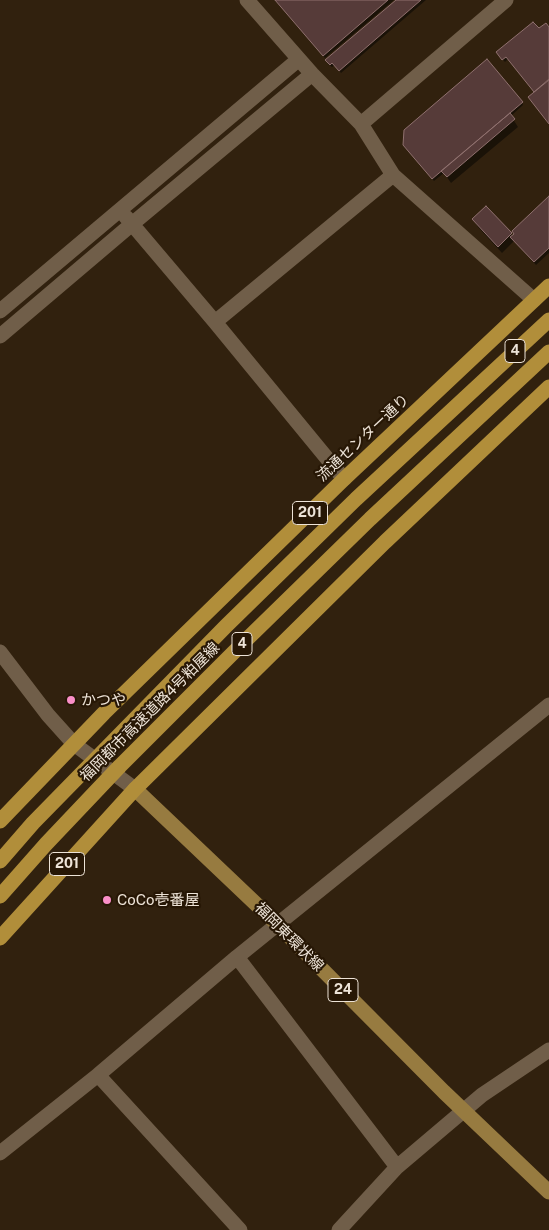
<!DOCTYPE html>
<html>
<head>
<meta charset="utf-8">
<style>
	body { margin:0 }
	canvas { display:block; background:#31210e }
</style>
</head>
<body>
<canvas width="549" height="1230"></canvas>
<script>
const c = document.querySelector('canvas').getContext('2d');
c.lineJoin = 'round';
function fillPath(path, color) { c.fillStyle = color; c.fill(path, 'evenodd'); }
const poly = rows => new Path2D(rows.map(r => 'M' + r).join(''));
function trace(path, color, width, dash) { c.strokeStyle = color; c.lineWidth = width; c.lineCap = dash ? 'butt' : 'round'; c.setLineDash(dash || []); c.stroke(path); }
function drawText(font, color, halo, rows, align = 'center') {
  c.font = font + ' "Public Sans","Noto Sans JP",sans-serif'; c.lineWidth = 4.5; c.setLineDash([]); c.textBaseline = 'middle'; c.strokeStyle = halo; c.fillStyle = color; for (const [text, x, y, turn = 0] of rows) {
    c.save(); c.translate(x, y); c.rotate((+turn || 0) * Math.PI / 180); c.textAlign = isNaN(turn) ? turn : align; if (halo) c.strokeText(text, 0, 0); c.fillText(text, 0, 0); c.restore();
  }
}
fillPath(poly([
	[276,0,394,0,325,58],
	[398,0,426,0,341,73,335,65,332,67,328,64,327,61],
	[549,29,549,123,535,93,508,59,505,62,499,55,538,30],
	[522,102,523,105,511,116,518,127,451,183,444,173,434,181,406,148],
	[549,198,549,253,536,265,514,241,502,253,478,227,474,220,511,234,512,237]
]), '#0007');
const building = poly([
	[275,0,388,0,323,56,275,0],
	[396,0,421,0,339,71,332,63,330,65,325,60,396,0],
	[533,22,539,28,546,23,549,27,549,79,534,92,506,57,502,60,496,52,533,22],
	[487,59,523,102,432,179,403,145,404,130,487,59],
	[549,80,549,124,528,97,549,80],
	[510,113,515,119,447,177,441,171,510,113],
	[549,196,549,248,534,262,510,237,514,234,512,231,549,196],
	[486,206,512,233,498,247,472,219,486,206]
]);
fillPath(building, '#563b39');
trace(building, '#8f706e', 1);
trace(poly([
	[247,0,312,74,361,124,393,175,534,300],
	[361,124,506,0],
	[126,217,215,322,344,479],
	[0,311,299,59],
	[215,322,393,175],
	[0,336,132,224,312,74],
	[0,652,48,715,74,744,135,789],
	[237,957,397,1167],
	[98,1075,240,1230],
	[0,1153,98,1075,237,957,549,705],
	[339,1230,397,1167,482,1095,549,1050]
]), '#705e49', 15);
trace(poly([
	[135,789,277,924,444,1092,549,1192]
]), '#977b40', 15);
trace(poly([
	[0,821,104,713,344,479,549,286],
	[0,861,33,823,226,626,356,499,549,320],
	[0,896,46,844,120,766,244,642,370,519,549,352],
	[0,938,135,789,385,542,549,387]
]), '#b18e3a', 15);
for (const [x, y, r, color] of [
	[71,700,5,"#fa8fc8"],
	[107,900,5,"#fa8fc8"]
]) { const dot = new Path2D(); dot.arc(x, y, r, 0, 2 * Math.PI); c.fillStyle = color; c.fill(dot); trace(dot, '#271705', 2); }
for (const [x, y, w] of [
	[515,351,20],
	[310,513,35],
	[242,644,20],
	[67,864,35],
	[343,990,30]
]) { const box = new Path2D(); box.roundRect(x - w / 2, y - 11.5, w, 23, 4); c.fillStyle = '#271705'; c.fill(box); trace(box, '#ede3d7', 1); }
drawText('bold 14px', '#ede3d7', null, [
	["4",515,351],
	["201",310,513],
	["4",242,644],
	["201",67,864],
	["24",343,990]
]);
drawText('15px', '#ede3d7', '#271705', [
	["流通センター通り",363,438,-43],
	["福岡都市高速道路4号粕屋線",150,712,-45],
	["福岡東環状線",289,937,45]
]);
drawText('15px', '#ede3d7', '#271705', [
	["かつや",81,700],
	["CoCo壱番屋",117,900]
], 'left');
</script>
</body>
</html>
